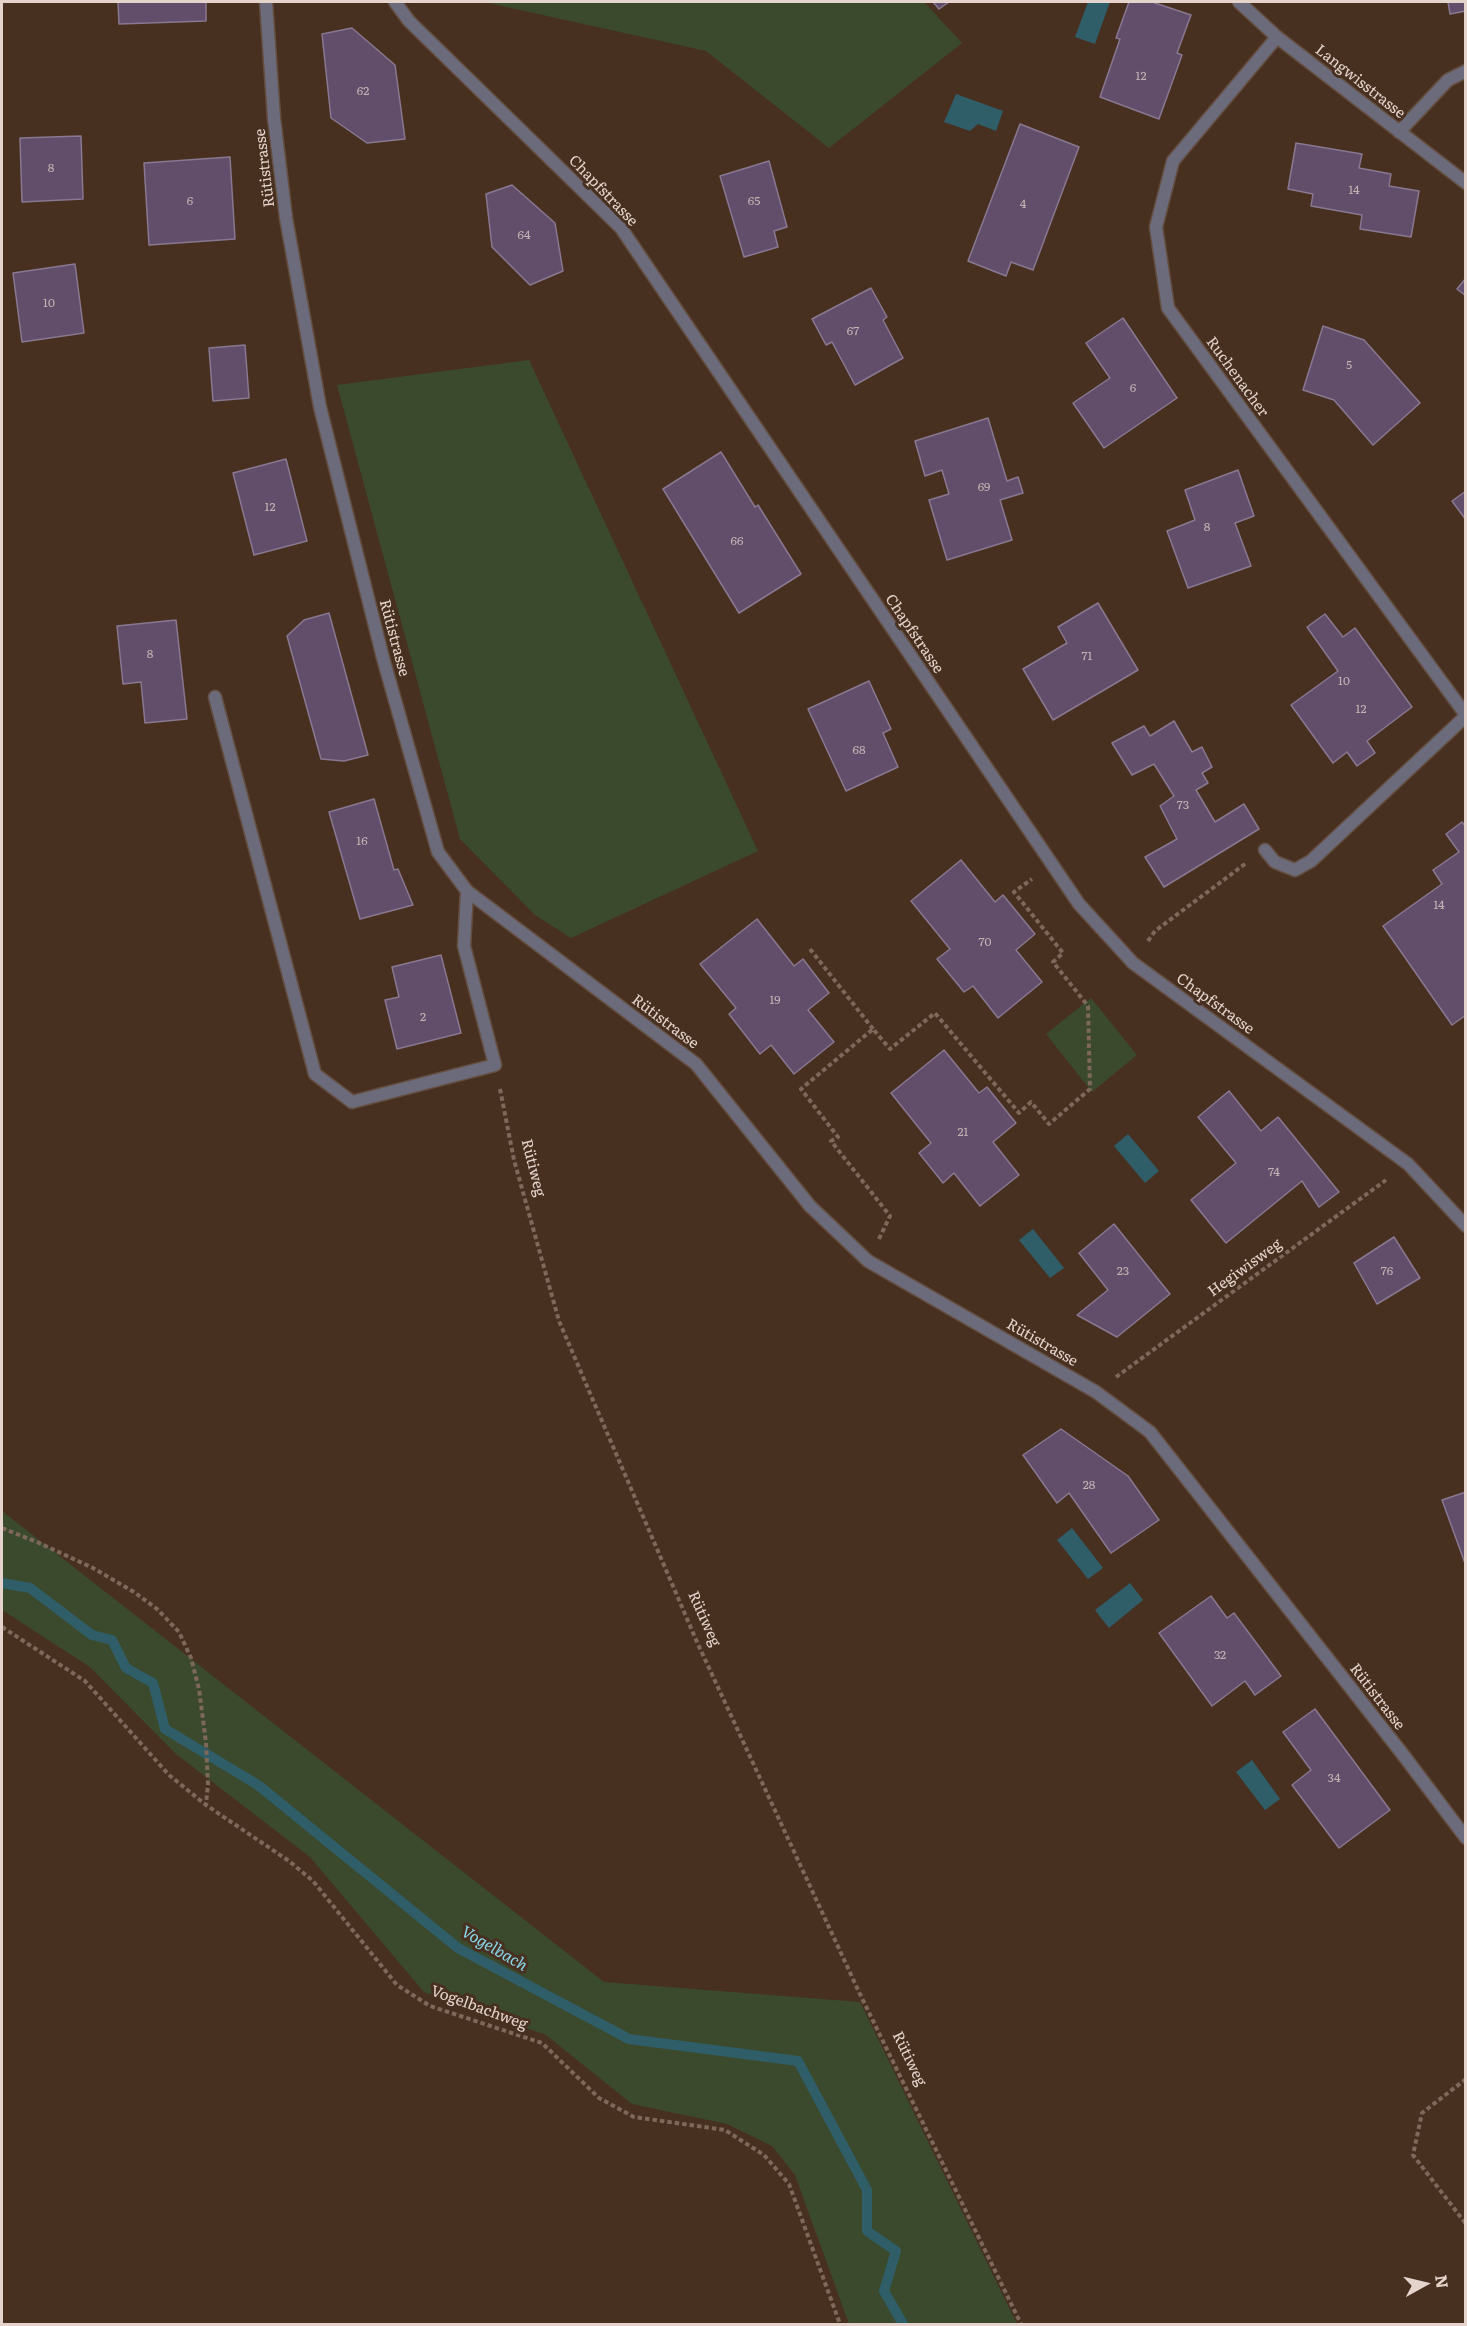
<!DOCTYPE html>
<html>
<head>
<meta charset="utf-8">
<style>
	body { margin:0 }
	#map { position:relative; width:1467px; height:2326px; overflow:hidden; background:#483021; font-family:Literata,serif }
	canvas { display:block }
	.frame { position:absolute; inset:0; border:3px solid #e4d4cb; pointer-events:none }
	.north { position:absolute; left:1395px; top:2254px; width:60px; height:60px; -webkit-text-stroke:4px #483021; paint-order:stroke; rotate:82deg; font-size:16px; font-weight:700; line-height:24px; text-align:center; color:#e4d4cb }
	.north::after { content:''; display:block; margin:auto; width:21px; height:27px; background:#e4d4cb; clip-path:polygon(50% 0,100% 100%,50% 72%,0 100%) }
</style>
</head>
<body>
<div id="map">
<canvas width="1467" height="2326"></canvas>
<div class="frame"></div>
<div class="north">N</div>
</div>
<script>
const c = document.querySelector('canvas').getContext('2d');
c.lineJoin = 'round';
function fillPath(path, color) { c.fillStyle = color; c.fill(path, 'evenodd'); }
const poly = rows => new Path2D(rows.map(r => 'M' + r).join(''));
function trace(path, color, width, dash) { c.strokeStyle = color; c.lineWidth = width; c.lineCap = dash ? 'butt' : 'round'; c.setLineDash(dash || []); c.stroke(path); }
function drawText(font, color, halo, rows, align = 'center') {
  c.font = font + ' Literata,serif'; c.lineWidth = 6; c.setLineDash([]); c.textBaseline = 'middle'; c.strokeStyle = halo; c.fillStyle = color; for (const [text, x, y, turn = 0] of rows) {
    c.save(); c.translate(x, y); c.rotate((+turn || 0) * Math.PI / 180); c.textAlign = isNaN(turn) ? turn : align; if (halo) c.strokeText(text, 0, 0); c.fillText(text, 0, 0); c.restore();
  }
}
fillPath(poly([
	[484,2,924,2,962,43,829,148,706,51],
	[529,360,758,851,571,938,535,915,460,839,337,385],
	[1091,998,1137,1055,1092,1092,1046,1034],
	[2,1511,604,1982,860,2002,1017,2324,849,2324,795,2175,772,2146,727,2124,632,2104,546,2035,424,1992,310,1857,176,1754,90,1667,2,1610]
]), '#3b4a2d');
fillPath(poly([
	[1088,2,1110,2,1095,44,1075,37],
	[956,94,1003,111,996,131,978,124,970,131,944,122],
	[1128,1134,1159,1171,1145,1183,1114,1146],
	[1033,1229,1064,1268,1050,1278,1019,1240],
	[1072,1528,1103,1568,1088,1579,1057,1540],
	[1130,1583,1143,1600,1109,1628,1095,1610],
	[1252,1760,1280,1799,1265,1810,1236,1772]
]), '#2f5e69');
trace(poly([
	[2,1583,30,1588,92,1635,112,1640,126,1668,153,1683,165,1729,258,1785,458,1948,629,2039,798,2061,867,2190,867,2231,896,2251,884,2291,903,2324]
]), '#2f5e69', 10);
const building = poly([
	[118,2,206,2,206,21,119,24,118,2],
	[933,2,949,2,939,9,933,2],
	[1129,2,1152,2,1191,15,1177,53,1182,55,1159,119,1100,97,1120,39,1116,38,1129,2],
	[1448,2,1466,2,1466,11,1450,14,1448,2],
	[352,28,395,65,405,139,367,143,331,118,322,34,352,28],
	[1020,124,1079,147,1033,270,1011,262,1006,276,968,261,1020,124],
	[81,136,83,199,22,202,20,138,81,136],
	[1296,143,1362,154,1359,168,1391,174,1389,186,1419,191,1411,237,1360,229,1362,215,1311,206,1313,194,1288,189,1296,143],
	[230,157,235,239,149,245,144,163,230,157],
	[769,161,787,227,774,231,778,247,744,257,720,176,769,161],
	[512,185,555,223,563,271,530,285,492,247,486,194,512,185],
	[75,264,84,333,22,342,13,273,75,264],
	[1466,278,1466,296,1457,289,1466,278],
	[871,288,887,317,883,320,903,358,855,385,832,342,826,345,812,319,871,288],
	[1123,318,1177,398,1104,448,1073,403,1110,378,1086,343,1123,318],
	[1323,326,1364,340,1420,403,1373,445,1334,400,1303,390,1323,326],
	[245,345,249,398,213,401,209,348,245,345],
	[988,418,1007,481,1018,477,1023,493,1000,500,1012,540,947,560,929,500,949,494,942,470,925,476,915,441,988,418],
	[721,452,755,507,758,505,801,574,739,613,663,489,721,452],
	[286,459,307,541,254,555,233,473,286,459],
	[1238,470,1254,516,1235,523,1251,566,1188,588,1167,531,1195,520,1185,490,1238,470],
	[1466,491,1466,520,1452,501,1466,491],
	[1098,603,1138,670,1053,720,1023,669,1067,643,1058,627,1098,603],
	[329,613,368,755,344,761,321,759,287,636,304,620,329,613],
	[1325,614,1343,637,1355,628,1412,707,1367,741,1375,753,1357,766,1347,752,1333,763,1291,705,1338,671,1307,627,1325,614],
	[176,620,187,719,145,723,141,682,123,684,117,626,176,620],
	[869,681,891,729,883,733,898,767,846,791,808,709,869,681],
	[1174,721,1192,752,1202,747,1212,767,1202,773,1208,783,1196,790,1215,822,1244,804,1259,829,1164,887,1145,857,1177,839,1160,806,1174,796,1154,764,1132,775,1112,743,1144,726,1150,736,1174,721],
	[374,799,394,870,398,869,413,905,360,919,329,812,374,799],
	[1462,822,1466,827,1466,1015,1452,1025,1383,926,1442,884,1433,870,1459,852,1446,834,1462,822],
	[961,860,995,902,1003,895,1035,934,1016,950,1042,982,998,1018,973,986,964,992,937,959,950,949,911,901,961,860],
	[757,919,794,966,803,959,829,993,808,1010,834,1042,794,1074,771,1045,760,1054,729,1014,736,1008,700,964,757,919],
	[441,955,461,1033,397,1049,385,1000,399,997,392,967,441,955],
	[944,1050,979,1093,987,1087,1016,1123,993,1142,1019,1175,980,1206,954,1173,943,1183,919,1153,931,1143,891,1093,944,1050],
	[1229,1091,1261,1131,1278,1117,1339,1192,1319,1207,1302,1181,1226,1243,1191,1200,1236,1163,1198,1117,1229,1091],
	[1114,1224,1170,1294,1117,1337,1077,1315,1108,1290,1079,1253,1114,1224],
	[1394,1237,1420,1278,1377,1304,1354,1263,1394,1237],
	[1061,1429,1128,1476,1159,1520,1111,1553,1069,1493,1057,1503,1023,1455,1061,1429],
	[1466,1492,1466,1566,1442,1500,1466,1492],
	[1211,1596,1227,1618,1234,1613,1281,1676,1255,1695,1245,1681,1212,1706,1159,1633,1211,1596],
	[1315,1709,1390,1810,1339,1848,1292,1785,1311,1770,1283,1732,1315,1709]
]);
fillPath(building, '#624d6b');
trace(building, '#897890', 1.5);
const service = poly([
	[215,697,315,1074,352,1102,495,1065,464,946,467,891],
	[1265,850,1275,862,1295,870,1311,861,1466,716]
]);
const minor = poly([
	[266,2,274,118,286,218,320,407,383,658,438,852,467,891,696,1064,810,1206,868,1261,1096,1392,1150,1432,1401,1752,1466,1838],
	[395,2,409,21,621,228,1079,904,1133,963,1408,1164,1466,1226],
	[1239,2,1277,37,1466,183],
	[1277,37,1173,161,1156,227,1168,308,1466,715],
	[1399,132,1448,80,1466,71]
]);
trace(service, '#644e40', 15);
trace(minor, '#644e40', 15);
trace(poly([
	[1148,941,1155,931,1245,864],
	[810,949,873,1029],
	[500,1089,514,1160,559,1321,697,1642,859,1992,1021,2324],
	[879,1239,890,1216,831,1141,838,1137,801,1089,873,1029,890,1049,935,1013,1019,1113,1031,1102,1049,1124,1090,1089,1088,1006,1053,962,1063,953,1014,892,1032,879],
	[1116,1377,1386,1180],
	[2,1528,37,1542,93,1568,134,1592,157,1609,179,1632,191,1658,199,1689,206,1743,208,1784,206,1804],
	[2,1627,85,1681,169,1775,206,1805,289,1861,313,1881,397,1985,430,2006,542,2043,599,2098,634,2117,725,2130,764,2155,789,2184,840,2324],
	[1466,2079,1422,2113,1413,2155,1466,2224]
]), '#7d685b', 4, [4.5, 3]);
trace(service, '#6b6b7b', 12);
trace(minor, '#6b6b7b', 12);
drawText('12px', '#c4b2b3', null, [
	["12",1141,76],
	["62",363,91],
	["8",51,168],
	["14",1354,190],
	["6",190,201],
	["65",754,201],
	["4",1023,204],
	["64",524,235],
	["10",49,303],
	["67",853,331],
	["5",1349,365],
	["6",1133,388],
	["69",984,487],
	["12",270,507],
	["8",1207,527],
	["66",737,541],
	["8",150,654],
	["71",1087,656],
	["10",1344,681],
	["12",1361,709],
	["68",859,750],
	["73",1183,805],
	["16",362,841],
	["14",1439,905],
	["70",985,942],
	["19",775,1000],
	["2",423,1017],
	["21",963,1132],
	["74",1274,1172],
	["23",1123,1271],
	["76",1387,1271],
	["28",1089,1485],
	["32",1220,1655],
	["34",1334,1778]
]);
drawText('15px', '#e4d4cb', '#483021', [
	["Langwisstrasse",1360,82,38],
	["Rütistrasse",265,168,-97],
	["Chapfstrasse",603,191,46],
	["Ruchenacher",1237,377,54],
	["Chapfstrasse",914,634,56],
	["Rütistrasse",394,638,75],
	["Chapfstrasse",1215,1004,36],
	["Rütistrasse",665,1022,37],
	["Rütiweg",533,1168,76],
	["Hegiwisweg",1245,1268,-36],
	["Rütistrasse",1042,1343,30],
	["Rütiweg",704,1619,66],
	["Rütistrasse",1377,1697,52],
	["Vogelbachweg",479,2008,20],
	["Rütiweg",909,2059,64]
]);
drawText('italic 16px', '#87d9ec', '#483021', [
	["Vogelbach",494,1949,30]
]);
</script>
</body>
</html>
